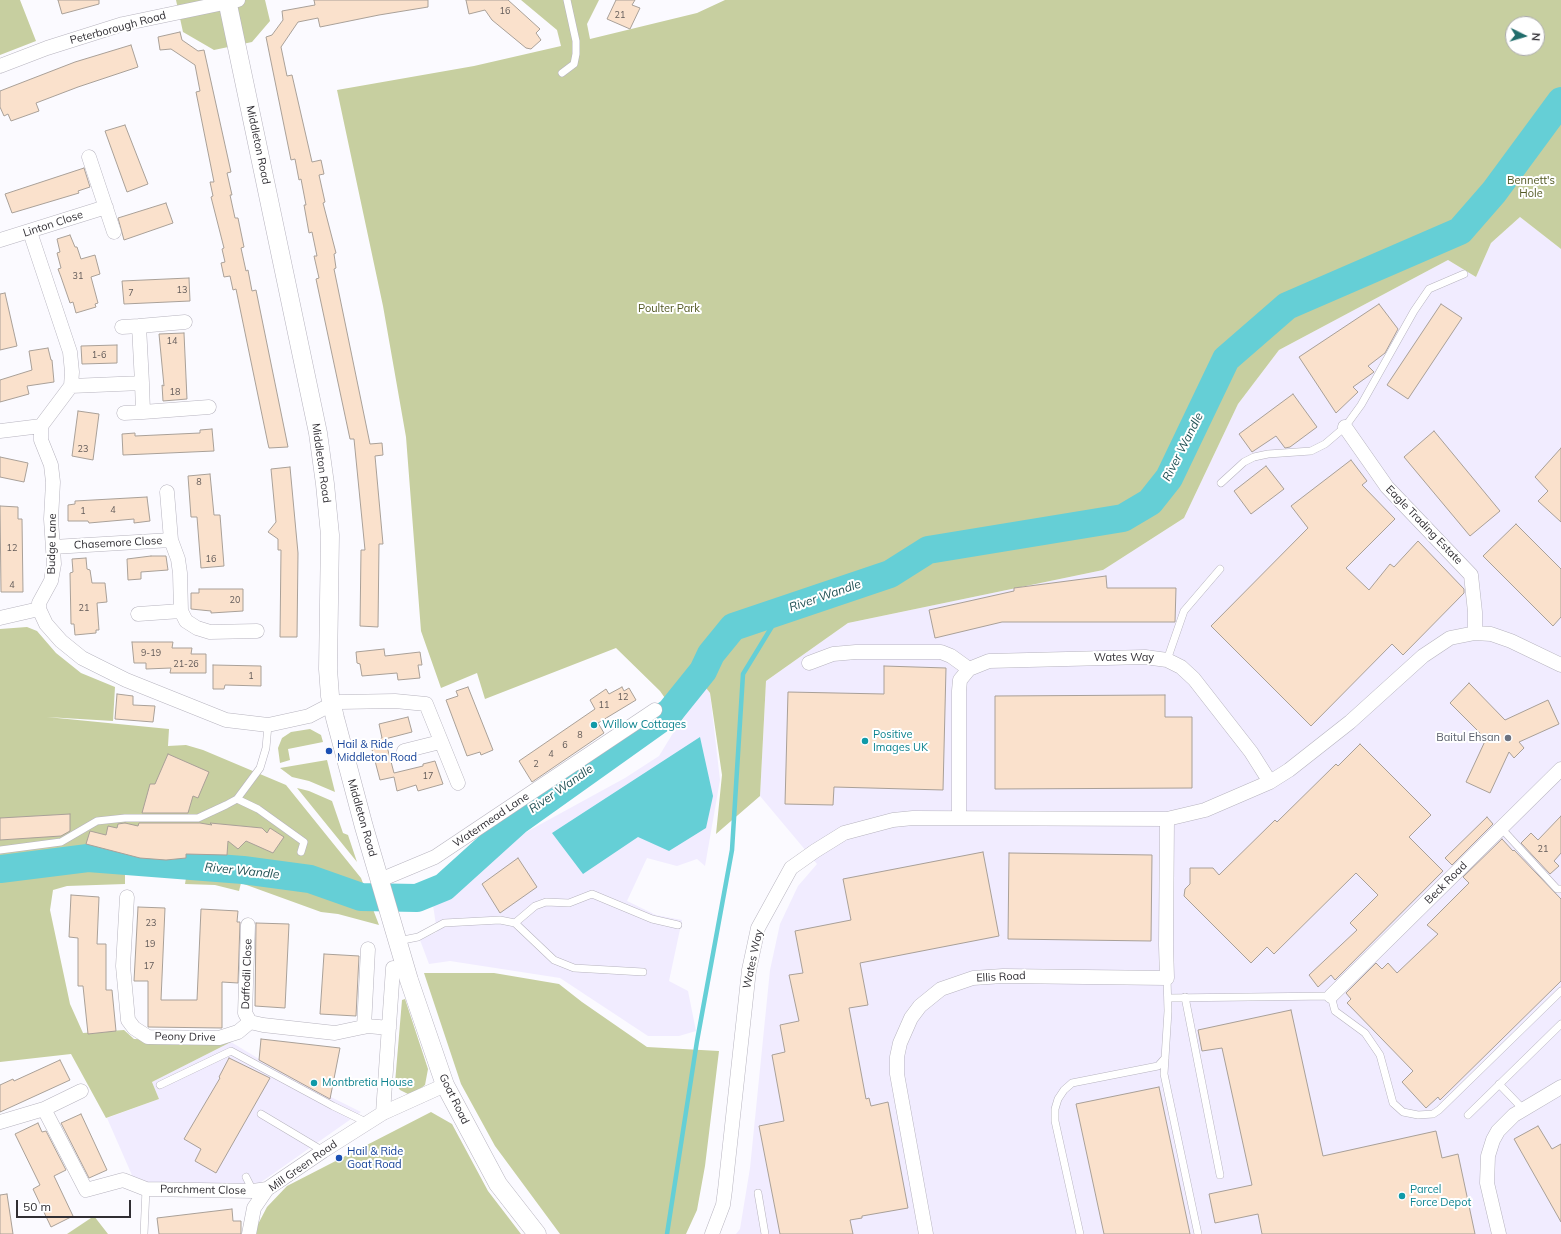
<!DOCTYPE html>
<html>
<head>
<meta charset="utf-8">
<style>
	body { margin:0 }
	#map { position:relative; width:1561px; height:1234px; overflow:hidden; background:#fbfaff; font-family:Mulish,sans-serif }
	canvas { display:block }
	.north { position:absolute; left:1505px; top:16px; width:40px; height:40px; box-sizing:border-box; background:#fff; border:1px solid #acabad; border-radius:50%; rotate:95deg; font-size:11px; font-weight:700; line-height:16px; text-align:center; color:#302e33 }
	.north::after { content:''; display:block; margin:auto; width:14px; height:18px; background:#216d6c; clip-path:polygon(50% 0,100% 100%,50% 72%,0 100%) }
	.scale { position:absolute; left:16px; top:1200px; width:115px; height:18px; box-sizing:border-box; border:2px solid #302e33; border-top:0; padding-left:5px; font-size:12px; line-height:14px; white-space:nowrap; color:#302e33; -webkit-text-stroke:3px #fff; paint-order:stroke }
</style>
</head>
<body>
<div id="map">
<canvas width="1561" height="1234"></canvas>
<div class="north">N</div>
<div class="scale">50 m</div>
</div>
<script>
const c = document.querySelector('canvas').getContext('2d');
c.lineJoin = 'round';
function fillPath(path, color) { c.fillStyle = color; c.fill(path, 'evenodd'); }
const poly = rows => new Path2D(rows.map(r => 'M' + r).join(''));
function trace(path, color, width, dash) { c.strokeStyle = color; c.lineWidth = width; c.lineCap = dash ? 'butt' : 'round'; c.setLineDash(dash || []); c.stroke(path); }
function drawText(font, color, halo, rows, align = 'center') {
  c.font = font + ' Mulish,sans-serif'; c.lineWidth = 4; c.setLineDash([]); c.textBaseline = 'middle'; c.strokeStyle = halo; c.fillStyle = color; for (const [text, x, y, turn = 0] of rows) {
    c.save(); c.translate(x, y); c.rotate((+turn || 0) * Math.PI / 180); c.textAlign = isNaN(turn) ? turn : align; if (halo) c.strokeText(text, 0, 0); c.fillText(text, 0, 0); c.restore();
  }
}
fillPath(poly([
	[1520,217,1561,249,1561,1234,736,1234,740,1229,750,1168,770,970,780,924,798,886,817,864,760,796,766,681,848,623,1103,570,1184,518,1238,404,1279,350,1448,260,1476,277,1491,243],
	[703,684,710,693,720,780,705,866,697,859,677,866,647,858,627,901,656,915,682,920,669,981,688,991,696,1031,679,1036,648,1036,560,978,450,961,429,964,420,940,437,932,433,905,519,836,625,778,659,756],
	[231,1042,279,1071,361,1112,257,1185,138,1189,107,1118,159,1099,152,1082]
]), '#f1ecff');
fillPath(poly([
	[0,0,20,0,36,41,0,55],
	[176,0,265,0,270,21,252,42,214,50,183,32],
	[521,0,599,0,587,24,590,39,697,13,725,0,1561,0,1561,249,1520,217,1491,243,1476,277,1448,260,1279,350,1238,404,1184,518,1103,570,848,623,766,681,760,796,716,834,722,775,710,693,703,684,681,721,660,691,616,648,485,699,477,673,441,688,421,631,406,437,383,306,337,90,474,66,561,46,557,30],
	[1513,24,1537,24,1537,48,1513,48],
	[27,627,37,631,56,653,81,673,115,687,113,721,47,717,169,729,168,746,186,745,203,750,286,785,361,878,379,925,338,914,321,912,241,883,239,891,215,885,185,884,186,878,177,876,177,868,165,867,166,861,132,856,130,863,125,864,125,884,67,886,53,890,50,910,70,1004,83,1033,124,1030,134,1039,231,1042,152,1082,159,1099,106,1118,71,1054,0,1062,0,629],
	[310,729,321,735,323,742,288,749,290,760,280,763,278,748,282,738,291,732],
	[327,760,335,792,309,781,292,777,280,768],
	[297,788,309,791,332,801,343,833,348,835,357,862],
	[424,973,494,973,559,984,582,1002,647,1047,719,1051,705,1166,697,1210,686,1234,560,1234,495,1146,461,1084],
	[405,999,428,1069,425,1085,416,1092,408,1094,400,1090,395,1083,402,1000],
	[431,1112,452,1124,488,1191,521,1234,256,1234,256,1228,267,1207,287,1186],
	[94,1216,108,1234,67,1234]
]), '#c7cfa0');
fillPath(poly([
	[700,737,713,796,706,828,669,851,638,837,583,874,552,833]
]), '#65cfd6');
trace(poly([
	[667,1234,697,1041,732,850,743,674,782,610]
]), '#65cfd6', 4.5);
trace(poly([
	[0,869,88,858,243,870,310,879,361,897,417,898,444,887,517,821,670,712,703,671,711,654,733,627,890,574,928,550,1123,518,1150,502,1169,478,1226,359,1287,306,1460,231,1494,192,1561,101]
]), '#65cfd6', 28);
const building = poly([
	[58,0,99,0,99,4,62,14,58,0],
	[314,0,428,0,428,7,379,15,320,27,318,18,298,22,281,47,287,76,292,75,312,162,321,160,324,174,319,175,325,202,323,203,336,253,334,254,336,268,334,269,370,444,382,443,383,455,375,456,383,544,379,544,378,627,360,626,361,550,365,550,354,439,350,439,316,279,319,278,314,256,317,256,312,232,309,233,304,205,306,205,301,179,299,180,295,159,291,160,266,37,272,35,283,20,282,11,315,5,314,0],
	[466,0,508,0,540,29,536,33,541,40,531,49,526,48,492,20,485,10,469,14,466,0],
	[616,0,635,0,632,5,640,8,630,29,607,19,616,0],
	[180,32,182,40,198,51,204,50,231,172,227,173,232,195,230,195,235,218,238,218,244,247,241,248,246,271,248,270,252,291,256,290,288,447,269,448,268,444,236,289,233,290,230,276,224,277,221,263,225,262,222,249,224,248,211,197,213,196,210,182,214,182,196,92,200,91,195,65,171,49,160,50,158,37,180,32],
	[131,45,138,67,78,87,36,103,39,111,11,121,8,114,4,116,0,107,0,91,75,62,131,45],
	[125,125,148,184,127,192,105,131,125,125],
	[84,168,90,187,78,191,79,193,12,213,5,194,84,168],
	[166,203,173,223,124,240,118,218,166,203],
	[70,235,75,247,77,247,81,259,95,255,100,274,91,277,98,303,95,304,96,307,76,313,73,302,70,303,61,277,58,269,61,268,57,253,60,252,57,239,70,235],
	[189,278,190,301,124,304,122,281,189,278],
	[5,293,17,346,0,350,0,294,5,293],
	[1379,304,1398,329,1385,353,1368,366,1374,372,1353,387,1358,392,1336,413,1299,357,1379,304],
	[1441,304,1462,318,1408,399,1387,385,1441,304],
	[184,333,187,399,163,401,162,385,164,386,159,334,184,333],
	[117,345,117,363,82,364,81,346,117,345],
	[48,348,51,360,52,360,54,382,27,386,29,394,0,402,0,380,32,370,29,351,48,348],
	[1293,394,1317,427,1290,447,1285,448,1276,436,1252,452,1239,434,1293,394],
	[78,411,99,414,93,460,72,456,78,411],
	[212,429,214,451,123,455,122,434,135,433,135,436,200,433,200,430,212,429],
	[1434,431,1500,511,1470,536,1404,457,1434,431],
	[1561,448,1561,522,1538,501,1548,491,1535,477,1561,448],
	[0,457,28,463,24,482,0,477,0,457],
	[1351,460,1367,481,1362,485,1395,519,1346,568,1369,590,1390,564,1394,567,1418,541,1464,589,1464,593,1403,655,1392,644,1311,726,1211,626,1308,528,1291,506,1351,460],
	[1266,466,1284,489,1251,514,1234,491,1266,466],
	[290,467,298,553,297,637,280,637,281,550,278,550,278,539,268,532,276,522,271,469,290,467],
	[210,474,214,515,220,515,224,566,201,568,197,517,191,517,188,476,210,474],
	[147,497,150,521,134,523,134,519,89,523,88,521,68,521,68,505,75,504,75,501,147,497],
	[0,506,18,507,18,519,22,519,23,592,1,592,0,506],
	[1516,524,1561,569,1561,617,1553,626,1483,556,1516,524],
	[151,556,166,556,168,570,141,572,141,579,128,580,127,559,151,556],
	[86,558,87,569,90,570,92,583,105,583,107,602,97,603,99,630,96,630,96,633,75,635,74,624,71,624,70,573,73,572,72,559,86,558],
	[1106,576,1107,588,1176,588,1175,622,1002,622,935,638,929,610,1014,591,1014,588,1106,576],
	[199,589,243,589,243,611,211,613,211,611,191,609,191,593,199,593,199,589],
	[132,642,173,642,172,648,192,648,191,654,206,654,206,673,170,673,171,668,146,669,146,663,134,663,132,642],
	[384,649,385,656,420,652,422,665,418,665,420,678,398,680,397,673,362,676,360,664,357,663,356,652,384,649],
	[213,665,261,666,261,686,225,685,224,689,213,689,213,665],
	[884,666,946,668,943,790,834,787,833,805,785,804,788,692,884,694,884,666],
	[1469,683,1505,720,1548,700,1559,724,1519,742,1524,748,1514,758,1509,752,1490,793,1466,782,1486,739,1450,703,1469,683],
	[468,687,493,750,481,755,480,752,467,756,446,700,458,696,456,691,468,687],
	[622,687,624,691,629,688,636,700,598,723,604,733,532,782,519,761,595,709,590,700,606,689,609,694,622,687],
	[117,694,133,696,133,705,155,706,153,722,115,719,117,694],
	[1165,695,1165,717,1192,717,1192,788,995,789,995,696,1165,695],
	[408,717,412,732,385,739,394,773,423,766,423,764,435,761,443,784,418,791,416,785,397,791,394,777,380,780,370,742,382,738,379,724,408,717],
	[1360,744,1431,815,1409,837,1443,871,1335,980,1331,975,1318,987,1309,975,1357,930,1350,923,1378,895,1356,873,1274,954,1267,947,1251,963,1184,896,1185,889,1190,884,1190,868,1213,868,1219,875,1275,820,1277,822,1336,764,1338,766,1360,744],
	[168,754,209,772,198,798,193,796,188,813,142,813,150,784,155,784,168,754],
	[70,814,70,831,61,836,0,840,0,818,70,814],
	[1561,816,1561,853,1554,861,1559,866,1550,874,1521,843,1531,833,1538,840,1561,816],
	[1487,817,1493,824,1452,865,1445,858,1487,817],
	[125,823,138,826,139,823,200,823,212,825,210,823,262,828,267,833,270,828,284,837,273,853,246,841,238,849,228,841,227,855,186,854,186,858,166,860,140,858,86,844,90,831,106,835,108,826,117,828,118,824,125,823],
	[1502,839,1513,851,1514,850,1561,899,1561,981,1440,1100,1438,1097,1426,1108,1402,1082,1413,1071,1347,1003,1351,999,1346,993,1376,963,1382,969,1388,963,1397,973,1438,934,1427,925,1469,883,1463,877,1502,839],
	[983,852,999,936,860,963,868,1005,849,1008,866,1099,869,1098,871,1106,888,1102,908,1208,862,1216,862,1218,850,1220,853,1234,780,1234,759,1126,784,1121,772,1055,785,1052,780,1025,799,1021,789,975,803,973,795,931,851,920,843,879,983,852],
	[1009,853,1152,855,1151,941,1008,939,1009,853],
	[518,858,537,887,500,913,482,884,518,858],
	[71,895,99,897,97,944,106,944,106,990,112,990,116,1031,88,1034,83,986,78,986,78,938,69,937,71,895],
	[138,907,165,908,161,1000,197,1000,201,909,238,911,237,922,240,922,238,983,222,982,222,1028,148,1027,148,981,134,981,138,907],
	[256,923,289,924,285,1008,255,1006,256,923],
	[324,954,359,956,356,1016,320,1014,324,954],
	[1291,1010,1323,1156,1436,1131,1442,1158,1458,1154,1475,1234,1262,1234,1258,1214,1215,1223,1209,1194,1252,1185,1222,1048,1202,1051,1198,1030,1291,1010],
	[261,1039,340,1048,330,1099,259,1060,261,1039],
	[229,1058,270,1078,216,1173,195,1161,201,1149,184,1139,220,1078,219,1077,229,1058],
	[60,1060,70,1080,0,1112,0,1085,13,1079,14,1081,60,1060],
	[1159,1087,1190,1234,1104,1234,1076,1104,1159,1087],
	[81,1114,107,1170,89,1178,61,1123,81,1114],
	[38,1123,42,1132,46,1131,66,1170,54,1176,73,1216,51,1227,33,1189,40,1185,15,1134,38,1123],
	[1538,1126,1552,1149,1561,1144,1561,1222,1514,1139,1538,1126],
	[7,1194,13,1234,0,1234,0,1195,7,1194],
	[232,1209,233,1221,241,1221,241,1234,159,1234,157,1218,232,1209]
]);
fillPath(building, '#fae1cc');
trace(building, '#a9a098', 1);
const service = poly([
	[562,73,574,64,576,54,576,41,567,0],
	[1221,483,1244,462,1254,457,1268,454,1311,451,1325,444,1345,427,1361,405,1414,311,1429,289,1464,274],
	[1167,660,1184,611,1220,569],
	[237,799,258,809,304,842,301,852],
	[1501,828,1557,889,1561,889],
	[0,850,61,842,97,821,125,818,198,818,226,805,237,799,260,768,266,748,268,725],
	[515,923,535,906,546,902,569,903,592,894,652,919,678,925],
	[398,941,418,937,444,923,500,920,515,923,554,960,574,968,643,972],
	[1167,978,1168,1011,1164,1074,1198,1234],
	[1185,997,1220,1175],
	[1168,998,1331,996,1335,1011,1365,1033,1380,1055,1393,1103,1403,1112,1418,1115,1433,1114,1439,1110,1561,991],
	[1499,1084,1523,1109],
	[160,1085,231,1051,333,1106,368,1123],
	[261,1114,323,1151],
	[1468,1115,1561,1024],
	[246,1177,253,1191],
	[758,1193,765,1234],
	[144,1234,146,1189],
	[1080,1234,1055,1121,1055,1109,1058,1099,1064,1090,1072,1083,1158,1066,1165,1058]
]);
const minor = poly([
	[0,66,47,48,123,24,238,0],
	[89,157,114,232],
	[30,232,70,352,72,372,71,386,41,426,41,440,51,465,53,482,51,519,54,564,51,581,39,603,39,609,46,624,61,641,82,658,126,680,226,720,268,725,309,716,332,704,340,702,395,701,426,704,458,783],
	[0,240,106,207],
	[139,326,185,322],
	[122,327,139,326,142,383],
	[71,386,142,383,143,412,124,413],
	[143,412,209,407],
	[1345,427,1387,487,1471,575,1475,612,1475,633],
	[0,431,41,426],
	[167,492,171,540],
	[53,547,171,540,178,559,180,573,181,611,186,621,197,628,210,632,257,631],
	[138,614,181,611],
	[0,618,39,609],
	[809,663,833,654,856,652,941,652,951,656,969,669],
	[404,751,440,742],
	[959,818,959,691,960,680,969,669,989,661,1145,657,1167,660,1181,667,1194,679,1251,752,1270,782],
	[380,880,435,857,655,710],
	[127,897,123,966,128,1020,134,1028,148,1037,219,1038,238,1032,250,1022],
	[248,925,245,1013,250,1022],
	[1331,996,1561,769],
	[250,1022,263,1025,335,1033,368,1026,389,1028],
	[364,1027,368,949],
	[44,1109,81,1091],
	[383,1113,393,968],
	[0,1122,44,1109,86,1190,123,1180,146,1189,253,1191,267,1189],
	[249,1234,254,1208,267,1189,323,1151,383,1113,445,1085],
	[712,1234,723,1205,725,1190,749,970,758,928,791,868,815,851,844,833,893,820,913,818,1167,819,1205,810,1270,782,1289,770,1350,722,1423,656,1450,638,1475,633,1491,634,1511,641,1561,665],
	[926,1234,897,1074,897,1057,900,1043,911,1018,920,1006,941,989,973,978,1003,976,1167,978,1166,945,1167,819],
	[1499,1234,1487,1183,1488,1156,1493,1140,1498,1131,1514,1115,1561,1087]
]);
const tertiary = poly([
	[227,0,318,433,325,484,330,535,328,669,330,696,335,718,364,827,409,980,445,1085,498,1184,537,1234]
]);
trace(service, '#b7b4bf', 8);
trace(minor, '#b7b4bf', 15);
trace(tertiary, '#b7b4bf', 19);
trace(service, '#fff', 7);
trace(minor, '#fff', 14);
trace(tertiary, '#fff', 18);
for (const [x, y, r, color] of [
	[594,725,4,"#0f9aa8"],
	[1508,738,4,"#6b7280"],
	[865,741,4,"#0f9aa8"],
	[329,751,4,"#1a4fb4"],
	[314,1083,4,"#0f9aa8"],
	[339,1158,4,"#1a4fb4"],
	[1402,1196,4,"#0f9aa8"]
]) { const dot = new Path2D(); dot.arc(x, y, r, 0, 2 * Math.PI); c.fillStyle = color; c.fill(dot); trace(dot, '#fff', 1.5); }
drawText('9px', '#625b59', null, [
	["16",505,11],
	["21",620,15],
	["31",78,276],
	["13",182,290],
	["7",131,293],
	["14",172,341],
	["1-6",99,355],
	["18",175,392],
	["23",83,449],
	["8",199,482],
	["4",113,510],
	["1",83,511],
	["12",12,548],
	["16",211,559],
	["4",12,585],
	["20",235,600],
	["21",84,608],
	["9-19",151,653],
	["21-26",186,664],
	["1",251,676],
	["12",623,697],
	["11",604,705],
	["8",580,735],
	["6",565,745],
	["4",551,754],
	["2",536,764],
	["17",428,776],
	["21",1543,849],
	["23",151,923],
	["19",150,944],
	["17",149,966]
]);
drawText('11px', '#302e33', '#fff', [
	["Peterborough Road",118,28,-15],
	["Middleton Road",258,145,78],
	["Linton Close",53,224,-18],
	["Middleton Road",321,463,82],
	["Eagle Trading Estate",1424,525,46],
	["Chasemore Close",118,543,-3],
	["Budge Lane",52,544,-89],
	["Wates Way",1124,658],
	["Middleton Road",362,818,74],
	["Watermead Lane",491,820,-34],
	["Beck Road",1446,883,-45],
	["Wates Way",753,959,-78],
	["Daffodil Close",247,974,-88],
	["Ellis Road",1001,977,-3],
	["Peony Drive",185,1037,1],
	["Goat Road",454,1099,64],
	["Mill Green Road",303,1166,-35],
	["Parchment Close",203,1190,1]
]);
drawText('11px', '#515822', '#fff', [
	["Bennett's",1531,181],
	["Hole",1531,194],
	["Poulter Park",669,309]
]);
drawText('11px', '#0d838f', '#fff', [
	["Willow Cottages",602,725],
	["Positive",873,735],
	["Images UK",873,748],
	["Montbretia House",322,1083],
	["Parcel",1410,1190],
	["Force Depot",1410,1203]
], 'left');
drawText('11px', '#5b616d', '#fff', [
	["Baitul Ehsan",1500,738]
], 'right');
drawText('11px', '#164399', '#fff', [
	["Hail & Ride",337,745],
	["Middleton Road",337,758],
	["Hail & Ride",347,1152],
	["Goat Road",347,1165]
], 'left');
drawText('italic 12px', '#225255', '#fff', [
	["River Wandle",1183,447,-63],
	["River Wandle",825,596,-19],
	["River Wandle",561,789,-35],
	["River Wandle",242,871,6]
]);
</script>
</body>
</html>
